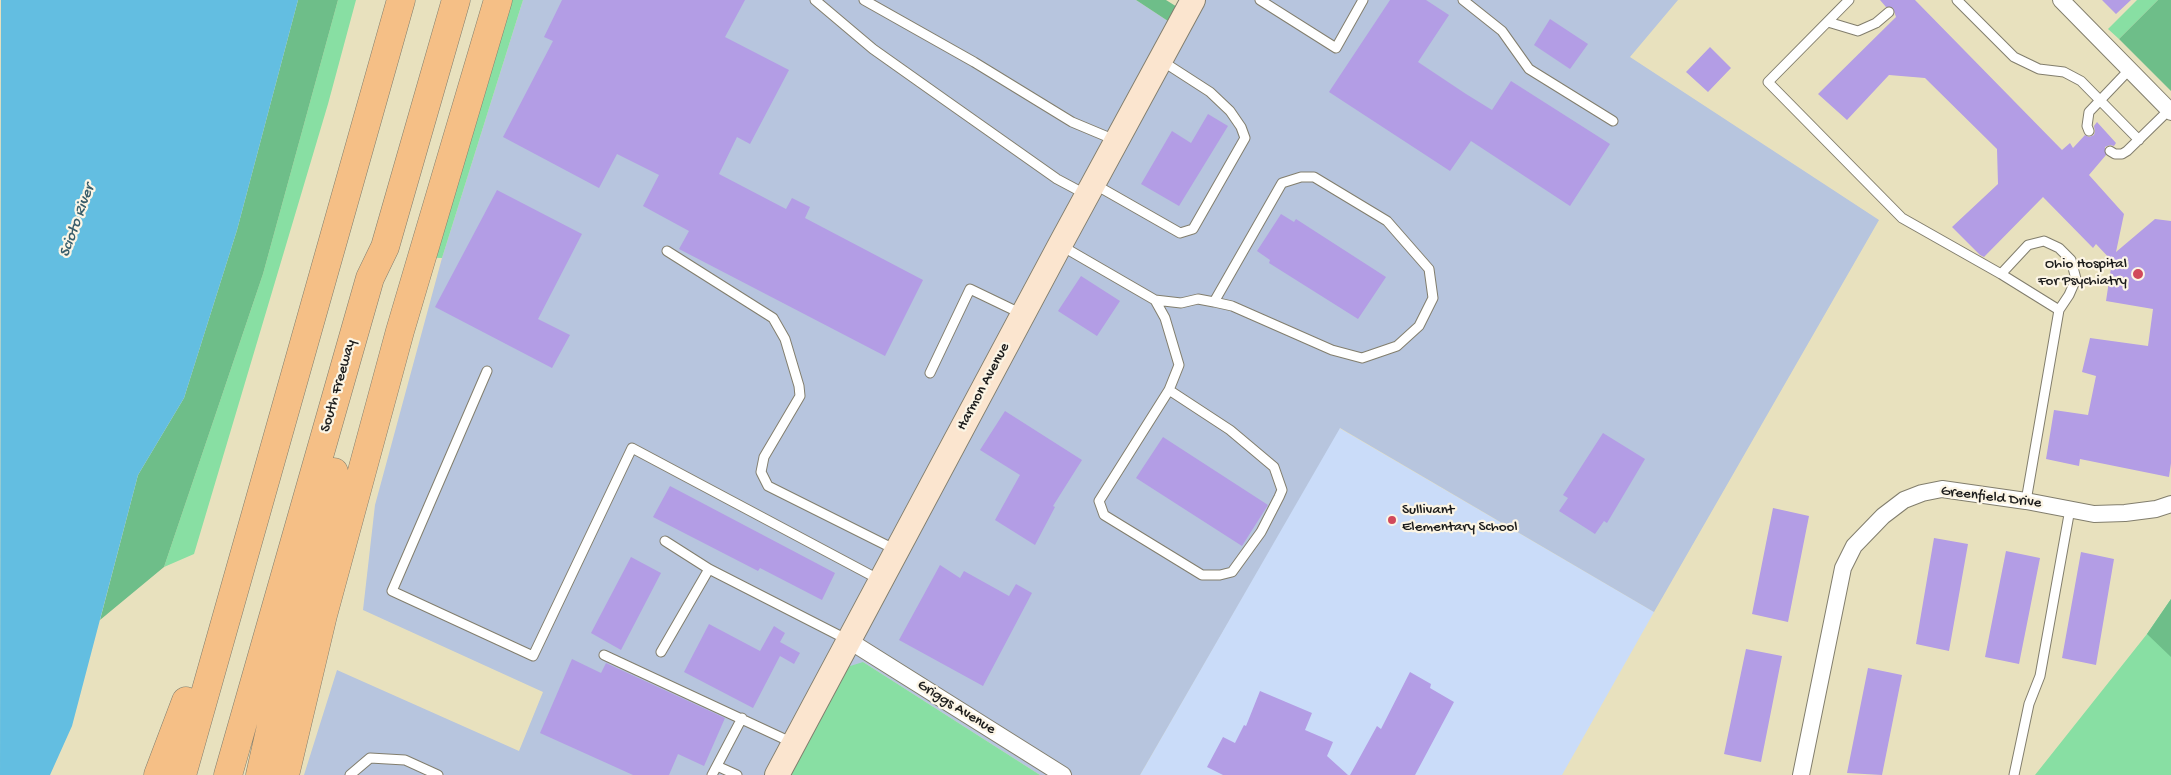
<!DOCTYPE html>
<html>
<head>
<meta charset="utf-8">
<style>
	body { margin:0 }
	canvas { display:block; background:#e8e1be }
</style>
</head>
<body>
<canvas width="2171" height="775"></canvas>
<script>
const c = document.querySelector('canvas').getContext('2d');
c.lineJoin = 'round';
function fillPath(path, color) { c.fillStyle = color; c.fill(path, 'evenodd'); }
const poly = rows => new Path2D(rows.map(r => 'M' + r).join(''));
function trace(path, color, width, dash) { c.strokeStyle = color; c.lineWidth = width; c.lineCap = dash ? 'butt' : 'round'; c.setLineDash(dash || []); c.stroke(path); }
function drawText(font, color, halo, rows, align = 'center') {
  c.font = font + ' "Gochi Hand",sans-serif'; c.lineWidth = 4.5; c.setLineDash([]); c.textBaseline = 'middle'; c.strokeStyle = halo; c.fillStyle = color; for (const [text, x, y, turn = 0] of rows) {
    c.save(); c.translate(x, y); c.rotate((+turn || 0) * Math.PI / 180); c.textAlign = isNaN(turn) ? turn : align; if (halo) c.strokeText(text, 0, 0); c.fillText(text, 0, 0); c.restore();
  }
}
fillPath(poly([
	[1339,428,1654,612,1562,775,1140,775]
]), '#cadcf9');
fillPath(poly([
	[523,0,1136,0,1174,25,1188,0,1678,0,1630,57,1879,220,1654,612,1340,428,1140,775,1040,775,863,662,786,775,304,775,337,670,519,751,543,692,363,610,375,505,442,258]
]), '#b7c5de');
fillPath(poly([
	[338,0,356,0,328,104,194,554,164,567,263,274],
	[493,0,523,0,442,258,412,257],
	[2137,0,2158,0,2119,39,2108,29],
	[2171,599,2171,775,2035,775,2147,634],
	[863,662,1040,775,786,775,844,668]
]), '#88dfa3');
fillPath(poly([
	[298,0,338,0,263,274,164,567,100,620,138,475,184,398,237,230],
	[1136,0,1166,0,1182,10,1174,25],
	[2158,0,2171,0,2171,91,2119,39],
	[2171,599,2171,657,2147,634]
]), '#6ebe89');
fillPath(poly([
	[1,0,298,0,237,230,184,398,138,475,72,726,50,775,0,775]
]), '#63bee1');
fillPath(poly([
	[562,0,745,0,725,37,789,70,750,144,737,137,719,174,786,209,792,198,810,207,805,218,923,280,885,356,679,249,689,231,643,206,659,175,617,154,599,188,503,137,553,41,544,37],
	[1390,0,1426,0,1449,15,1418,62,1466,94,1492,110,1511,81,1610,144,1570,206,1471,141,1450,171,1329,92],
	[1880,0,1915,0,2062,150,2070,143,2073,148,2085,135,2089,137,2094,135,2095,131,2094,126,2097,122,2116,143,2114,146,2110,145,2105,147,2106,155,2089,175,2124,214,2116,252,2155,219,2171,221,2171,463,2169,477,2080,459,2079,466,2046,459,2054,410,2088,415,2096,376,2082,372,2090,338,2148,346,2153,309,2106,301,2112,261,2096,244,2093,248,2043,197,1984,257,1980,255,1952,227,1998,184,1997,149,1925,78,1889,75,1847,120,1818,94,1896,17,1893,8,1886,7],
	[2102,0,2131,0,2116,14],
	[1550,19,1588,44,1570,69,1534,45],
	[1710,47,1731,68,1708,92,1686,72],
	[1208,114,1228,126,1179,206,1141,184,1172,131,1191,143],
	[497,190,582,234,538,319,570,335,552,368,435,307],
	[1281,214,1294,222,1296,219,1386,277,1358,319,1269,263,1270,260,1257,251],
	[1081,276,1120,301,1097,336,1058,311],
	[1005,411,1082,460,1053,506,1055,507,1035,545,995,520,1020,475,980,450],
	[1603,433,1645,459,1607,523,1604,521,1595,534,1559,511,1568,498,1563,495],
	[1163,437,1268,505,1242,546,1136,478],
	[670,486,835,573,822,600,760,568,758,571,653,517],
	[1773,508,1809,516,1788,622,1752,614],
	[1934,538,1968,544,1949,651,1916,644],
	[2006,551,2040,558,2019,664,1985,657],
	[2081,552,2114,559,2096,665,2062,658],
	[631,557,661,573,621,650,591,633],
	[940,565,960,578,964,571,1009,596,1016,584,1032,593,983,686,899,640],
	[709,624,760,651,774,626,785,633,780,642,800,653,794,664,780,656,753,708,684,672],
	[1746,649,1782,656,1761,762,1724,754],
	[572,659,601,673,606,663,725,718,704,766,678,754,669,775,633,775,540,733],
	[1868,668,1902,675,1882,775,1847,773],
	[1410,672,1431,684,1430,688,1454,702,1415,775,1350,775,1377,726,1381,729],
	[1260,691,1312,713,1305,730,1333,742,1327,756,1348,775,1223,775,1207,767,1223,737,1235,743,1244,725,1246,726]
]), '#b39de5');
const service = poly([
	[815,0,873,49,945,100,1057,179,1087,195],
	[864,0,974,62,1072,122,1115,140],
	[1260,0,1336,48,1363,0],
	[1463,0,1502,31,1529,69,1613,121],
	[1849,0,1768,82,1902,218,2001,274,2059,310,2026,501],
	[1957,0,2014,57,2039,69,2064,72,2081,81,2139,140],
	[1828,22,1858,31,1876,23,1889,12],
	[2089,131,2087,126,2089,112,2129,70],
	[2110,151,2115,154,2122,154,2127,151,2169,110],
	[1094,184,1180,233,1193,229,1245,138,1241,127,1230,111,1210,92,1162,61],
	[1060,245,1155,300,1181,303,1198,299,1214,302,1232,306,1332,350,1362,358,1397,346,1419,326,1433,298,1429,269,1387,221,1314,177,1301,177,1282,183,1214,302],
	[667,251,773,318,785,339,799,386,800,396,764,457,761,472,768,486,896,550],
	[2001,274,2028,245,2044,241,2059,248,2071,260,2076,279,2069,295,2059,310],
	[1155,300,1165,318,1179,365,1169,390,1099,501,1104,515,1202,575,1220,575,1232,572,1261,532,1279,497,1282,490,1274,467,1230,430,1169,390],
	[487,371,392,591,533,656,632,448,880,580],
	[930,373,970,289,1022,314],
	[665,541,709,569,848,640],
	[661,652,709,569],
	[604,655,793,743],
	[717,766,737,775],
	[350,775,370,758,405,760,438,775],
	[712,775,742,718],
	[2014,775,2029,704,2040,676,2070,509]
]);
const minor = poly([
	[2061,0,2171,112],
	[848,640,1063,775],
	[1801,775,1843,568,1854,546,1883,516,1904,500,1922,493,1942,489,2026,501,2094,514,2125,513,2156,509,2171,504]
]);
const secondary = poly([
	[777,775,1060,245,1193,0]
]);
const motorway = poly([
	[158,775,186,701],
	[182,775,401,0],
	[228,775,370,278,385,247,456,0],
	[260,775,296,615,334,472],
	[285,775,323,615,400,331,498,0]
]);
trace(service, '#827e6d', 11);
trace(minor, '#827e6d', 18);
trace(secondary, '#827e6d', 26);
trace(motorway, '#827e6d', 29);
trace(service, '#fff', 9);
trace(minor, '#fff', 16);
trace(secondary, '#fbe5cf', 24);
trace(motorway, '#f5bf86', 28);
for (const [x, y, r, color] of [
	[2138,274,6,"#d1495b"],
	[1392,520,5,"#d1495b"]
]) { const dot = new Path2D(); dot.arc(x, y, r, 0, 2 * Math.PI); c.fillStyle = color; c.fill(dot); trace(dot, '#fcf5e5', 2); }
drawText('15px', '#1c1c1c', '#fcf5e5', [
	["Ohio Hospital",2127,265],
	["For Psychiatry",2127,282],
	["Sullivant",1402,511,"left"],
	["Elementary School",1402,528,"left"]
], 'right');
drawText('15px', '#1c1c1c', '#fcf5e5', [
	["South Freeway",339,386,-74],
	["Harmon Avenue",984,387,-62],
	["Greenfield Drive",1991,498,7],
	["Griggs Avenue",956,708,32]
]);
drawText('italic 16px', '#385d6b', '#fcf5e5', [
	["Scioto River",78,221,-70]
]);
</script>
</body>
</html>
